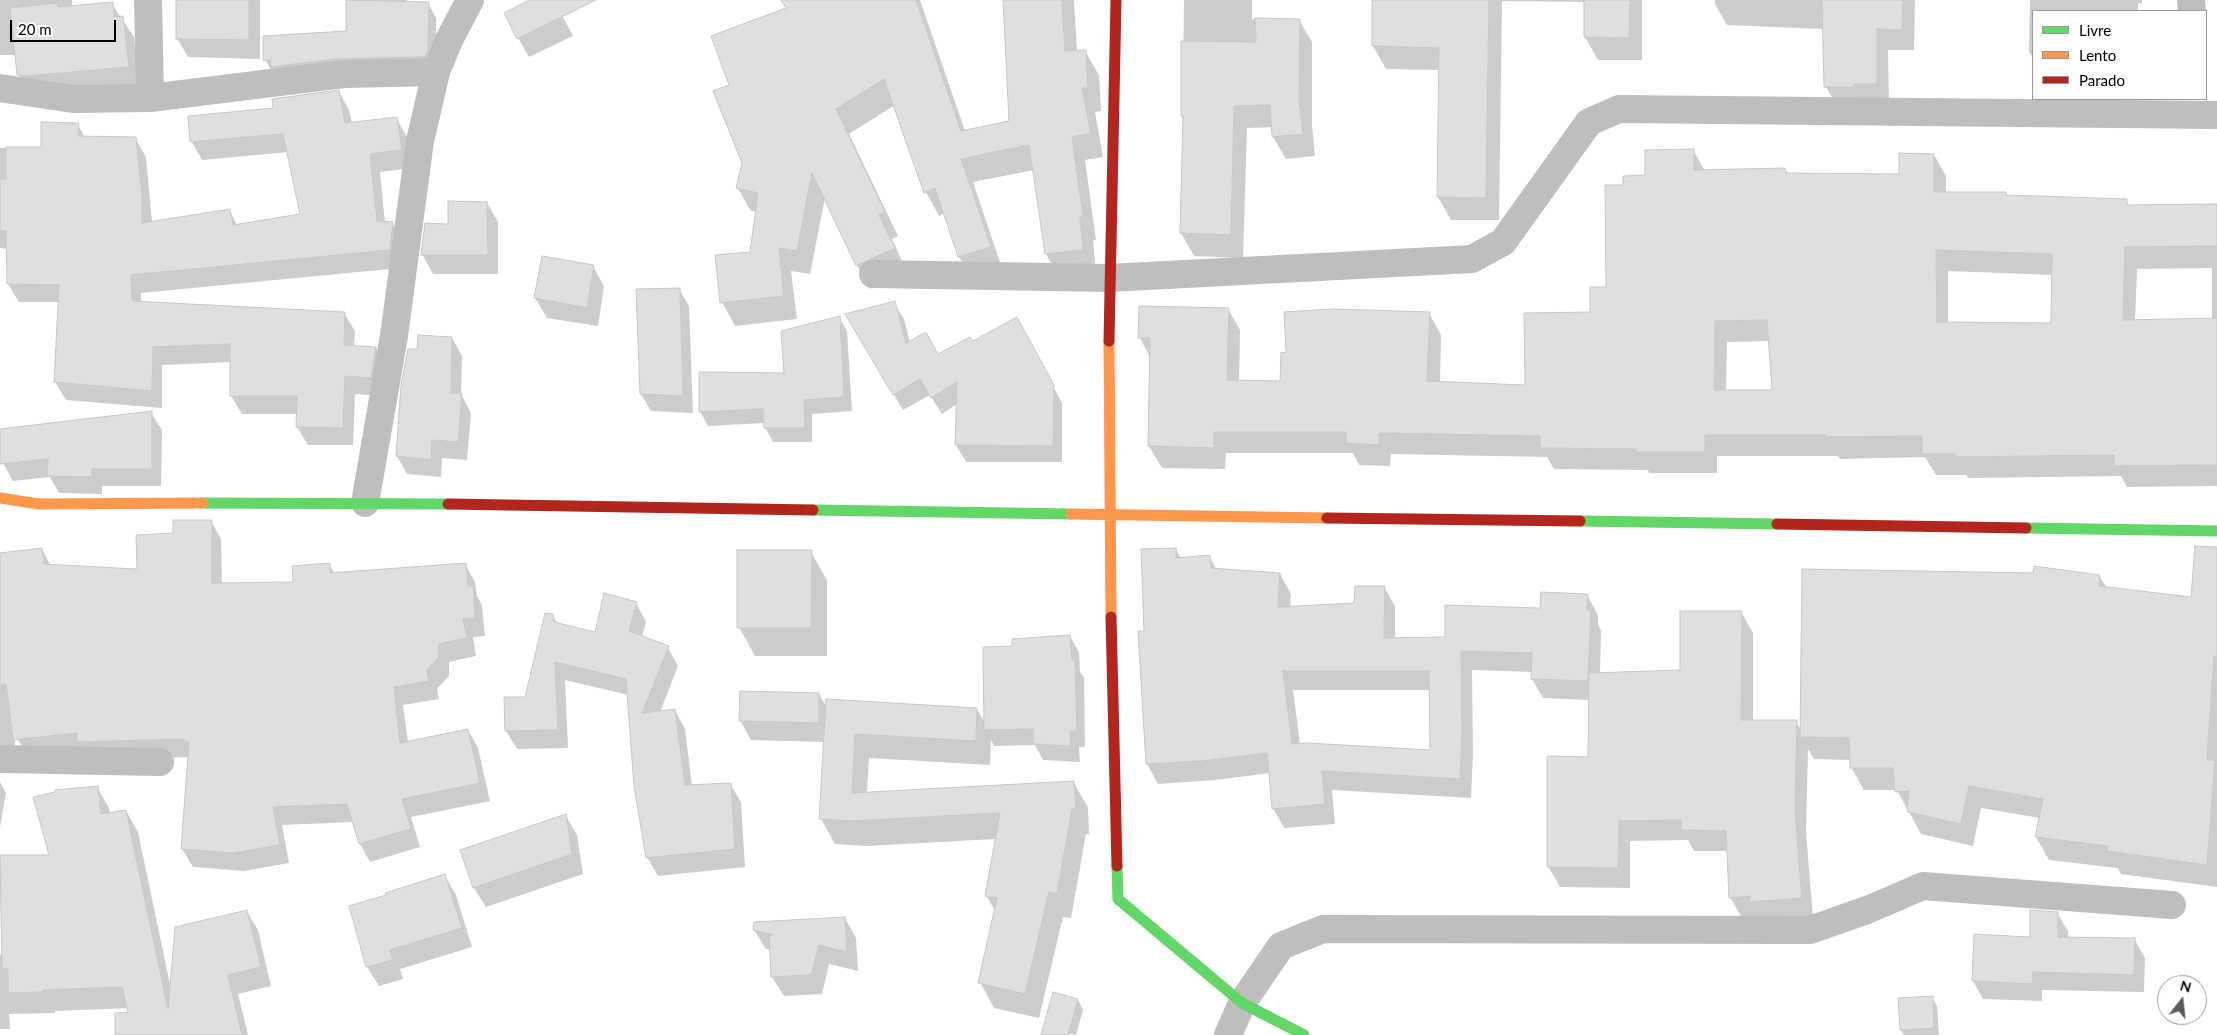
<!DOCTYPE html>
<html>
<head>
<meta charset="utf-8">
<style>
	body { margin:0 }
	#map { position:relative; width:2217px; height:1035px; overflow:hidden; background:#fff; font-family:Lato,sans-serif }
	canvas { display:block }
	.legend { position:absolute; left:2032px; top:10px; width:175px; height:90px; box-sizing:border-box; background:#fff; border:1px solid #999; margin:0; padding:6px 9px; list-style:none; font-size:15px; color:#000 }
	.legend li { display:flex; align-items:center; gap:10px; height:25px }
	.legend b { width:25px; border:1px solid #999 }
	.north { position:absolute; left:2157px; top:975px; width:50px; height:50px; box-sizing:border-box; background:#fff; border:1px solid #999; border-radius:50%; rotate:16deg; font-size:14px; font-weight:700; line-height:20px; text-align:center; color:#000 }
	.north::after { content:''; display:block; margin:auto; width:18px; height:22px; background:#595959; clip-path:polygon(50% 0,100% 100%,50% 72%,0 100%) }
	.scale { position:absolute; left:10px; top:20px; width:106px; height:22px; box-sizing:border-box; border:2px solid #000; border-top:0; padding-left:6px; font-size:15px; line-height:18px; white-space:nowrap; color:#000; -webkit-text-stroke:4px #fff; paint-order:stroke }
</style>
</head>
<body>
<div id="map">
<canvas width="2217" height="1035"></canvas>
<ul class="legend">
<li><b style="height:6px;background:#63d668"></b>Livre</li>
<li><b style="height:6px;background:#ff974d"></b>Lento</li>
<li><b style="height:6px;background:#b3261e"></b>Parado</li>
</ul>
<div class="north">N</div>
<div class="scale">20 m</div>
</div>
<script>
const c = document.querySelector('canvas').getContext('2d');
c.lineJoin = 'round';
function fillPath(path, color) { c.fillStyle = color; c.fill(path, 'evenodd'); }
const poly = rows => new Path2D(rows.map(r => 'M' + r).join(''));
function trace(path, color, width, dash) { c.strokeStyle = color; c.lineWidth = width; c.lineCap = dash ? 'butt' : 'round'; c.setLineDash(dash || []); c.stroke(path); }
fillPath(poly([
	[0,0,72,0,72,7,112,4,134,37,139,86,30,94,18,74,16,55,0,55],
	[178,0,260,0,260,59,188,57,177,38],
	[347,0,407,0,408,3,428,3,436,18,436,65,273,74,265,59,347,32],
	[532,0,554,0,573,36,529,57,518,38],
	[782,0,920,0,965,131,1010,122,1004,0,1074,0,1077,51,1085,51,1099,75,1101,111,1095,112,1103,157,1085,160,1096,240,1093,240,1096,274,1059,278,1046,254,1034,170,973,182,1003,271,973,281,959,257,945,213,939,216,926,192,895,105,849,134,898,236,892,239,907,272,870,289,857,265,825,198,810,274,791,271,797,319,735,326,722,302,751,253,757,212,751,211,737,187,787,9],
	[1184,0,1252,0,1252,19,1299,20,1312,42,1312,125,1315,156,1286,159,1273,137,1273,127,1247,128,1243,258,1194,256,1181,233],
	[1373,0,1642,0,1642,60,1598,60,1585,37,1586,2,1502,1,1499,220,1451,220,1438,197,1440,70,1386,69,1373,46],
	[1715,0,1915,0,1914,50,1888,50,1889,105,1838,108,1826,87,1823,29,1727,25,1715,4],
	[2030,0,2142,0,2142,3,2138,3,2138,11,2033,11,2033,59,2029,51],
	[339,92,349,110,352,124,396,118,407,137,411,168,380,172,385,223,393,224,403,242,400,268,141,293,141,303,344,313,355,331,354,346,376,348,386,366,381,396,355,394,353,445,308,445,297,427,298,414,242,414,231,396,231,362,162,365,162,408,66,400,55,382,59,302,19,302,8,284,8,249,0,248,0,148,42,148,78,125,85,138,135,138,146,157,152,222,229,210,237,225,302,215,289,152,202,160,192,142,274,109],
	[1693,150,1705,171,1785,169,1788,174,1900,175,1934,155,1946,176,1946,193,2006,194,2007,196,2126,200,2129,206,2217,205,2217,486,2127,487,2121,476,1969,478,1966,475,1936,475,1925,457,1840,459,1838,456,1717,456,1717,473,1649,473,1648,470,1554,469,1547,457,1391,454,1390,466,1359,465,1353,453,1226,453,1225,469,1162,468,1149,446,1150,357,1140,338,1140,307,1228,309,1240,330,1239,382,1281,382,1288,354,1429,313,1441,335,1440,383,1526,387,1591,313,1607,289,1624,186,1647,176],
	[2212,268,2212,320,2135,321,2137,269],
	[1948,271,2053,275,2052,324,1948,324],
	[1770,341,1773,391,1726,391,1727,342],
	[487,203,498,222,498,274,433,274,422,254,449,225],
	[593,266,604,286,598,326,547,318,535,298],
	[679,289,689,306,693,413,651,411,641,394,638,291],
	[894,303,904,319,910,343,938,356,972,343,1026,336,1062,403,1062,462,966,462,956,445,957,404,942,414,930,395,903,410,847,315],
	[839,317,847,331,852,411,812,414,812,442,773,442,765,427,765,423,708,426,700,411,785,374],
	[452,338,462,356,461,394,471,413,467,460,442,458,441,477,407,474,397,456,418,350],
	[151,413,162,430,161,486,102,486,102,494,59,493,50,477,13,481,3,463,0,430],
	[211,521,221,539,222,584,294,583,329,564,335,574,465,564,475,582,477,596,482,605,485,636,473,637,476,656,449,662,449,676,437,689,439,699,403,705,408,743,468,730,478,748,490,801,411,817,420,847,370,862,360,844,354,822,282,825,289,863,244,871,193,867,182,849,189,757,89,760,28,757,16,736,12,761,0,766,0,554,42,549,51,566,138,570,174,534],
	[1176,549,1181,559,1209,556,1217,570,1280,574,1291,594,1290,608,1356,604,1384,587,1395,606,1395,639,1446,638,1587,595,1598,615,1598,625,1601,631,1600,674,1681,671,1741,612,1753,633,1753,721,1796,722,1801,730,2099,576,2107,588,2192,598,2217,586,2217,887,2121,874,2118,868,2049,860,2036,837,2040,818,1981,808,1973,846,1921,834,1897,790,1864,790,1851,767,1851,760,1814,759,1808,749,1806,832,1813,918,1742,918,1730,897,1728,851,1694,851,1688,840,1630,841,1630,888,1560,887,1548,866,1590,758,1590,700,1543,698,1532,679,1532,672,1472,670,1473,754,1471,798,1332,790,1335,824,1284,828,1273,808,1270,773,1215,780,1158,784,1147,764,1140,632,1146,632],
	[1293,690,1431,690,1432,751,1300,744],
	[811,552,827,580,827,656,755,656,739,627],
	[636,603,646,622,642,637,668,648,678,666,660,712,675,710,685,729,692,786,730,784,741,802,745,867,658,876,647,857,629,695,565,680,568,748,517,749,506,731,526,698,552,615,558,624,595,633],
	[1070,636,1079,652,1080,672,1084,677,1085,747,1079,747,1080,762,1043,760,1035,745,994,746,991,740,990,765,869,758,867,793,1073,782,1088,807,1089,834,1086,834,1071,918,1063,917,1039,1018,994,1008,980,982,995,911,986,895,996,839,866,846,835,844,821,819,825,742,751,740,740,720,819,694,827,708,977,709,985,723,1014,648],
	[0,782,6,793,0,827],
	[97,787,109,808,110,814,126,811,138,832,171,989,247,912,258,930,271,986,238,994,248,1035,178,1035,132,1008,55,1011,55,1013,9,1014,10,1029,0,1029,0,955,3,955,51,856],
	[566,816,577,835,583,874,486,907,474,888,461,851],
	[445,876,456,895,472,947,400,969,403,979,379,986,367,967,350,907,387,896],
	[2057,913,2068,931,2068,938,2135,940,2145,958,2144,992,2042,990,2042,1001,1983,999,1973,981,2031,938],
	[845,918,856,938,858,971,829,964,822,994,784,996,772,977,771,950,766,949,754,930],
	[1932,997,1937,1006,1939,1035,1904,1035,1901,1030],
	[1078,1000,1083,1010,1076,1035,1052,1030]
]), '#0003');
const building = poly([
	[176,0,249,0,249,40,176,39,176,0],
	[346,0,429,2,428,50,425,57,334,59,271,67,270,60,263,60,263,36,346,31,346,0],
	[529,0,596,0,517,39,504,13,529,0],
	[781,0,916,0,961,131,1009,121,1003,0,1062,0,1065,51,1086,50,1088,88,1082,88,1091,133,1072,137,1083,216,1080,217,1083,250,1045,254,1029,145,961,159,991,247,958,257,935,188,924,193,884,79,836,109,885,212,879,215,895,248,856,266,812,173,797,251,779,248,784,296,720,303,715,255,750,252,758,193,736,188,742,163,713,91,729,85,711,36,786,8,781,0],
	[1372,0,1489,0,1486,198,1437,197,1439,48,1372,46,1372,0],
	[1584,0,1630,0,1629,38,1584,37,1584,0],
	[1822,0,1903,0,1902,30,1877,29,1877,84,1854,84,1854,87,1824,87,1822,0],
	[113,2,114,17,123,16,129,67,27,76,17,75,10,8,57,3,58,7,113,2],
	[1255,18,1300,19,1299,101,1303,134,1272,137,1270,105,1234,106,1231,235,1180,233,1183,116,1181,116,1181,41,1256,42,1255,18],
	[339,90,345,123,397,117,402,150,370,154,377,221,393,222,390,250,131,275,132,301,345,312,344,345,376,347,371,378,345,376,343,428,296,427,297,396,230,396,230,344,153,347,152,391,54,382,59,285,7,284,6,231,0,231,0,179,6,179,6,147,41,147,41,122,79,123,78,136,136,137,142,196,142,223,230,209,233,225,300,214,283,134,190,142,188,116,273,108,272,99,339,90],
	[1694,149,1694,170,1785,168,1786,173,1899,174,1899,153,1934,154,1934,192,2006,192,2006,195,2127,199,2127,205,2217,204,2217,246,2125,247,2123,320,2217,318,2217,465,2114,466,2114,455,1955,457,1955,454,1922,454,1922,436,1826,437,1826,435,1705,435,1705,452,1636,452,1636,449,1540,448,1540,436,1379,433,1379,445,1346,443,1346,432,1214,432,1214,448,1148,446,1150,338,1138,338,1139,306,1229,308,1227,380,1280,381,1281,352,1286,353,1284,312,1334,309,1430,312,1427,381,1525,385,1524,313,1590,312,1590,287,1606,287,1605,185,1623,185,1623,176,1645,175,1645,150,1694,149],
	[1936,250,2052,254,2051,323,1937,322,1936,250],
	[1767,320,1772,390,1714,390,1715,321,1767,320],
	[448,201,487,202,488,255,421,255,425,223,448,224,448,201],
	[542,256,594,265,587,308,534,298,542,256],
	[680,288,683,396,640,394,636,289,680,288],
	[895,301,906,343,926,332,938,354,970,337,973,341,1017,317,1054,385,1053,446,955,445,957,382,931,398,920,379,893,395,845,314,895,301],
	[840,316,844,397,804,400,805,428,764,428,763,409,699,412,699,372,784,373,781,331,840,316],
	[418,335,452,337,451,393,462,393,458,442,432,440,431,460,396,456,401,385,408,349,417,349,418,335],
	[152,411,152,469,92,469,92,477,47,476,48,459,0,464,0,429,152,411],
	[173,520,212,520,212,583,293,582,292,566,330,563,330,573,466,563,468,586,473,586,475,618,463,619,467,638,439,644,439,657,427,670,429,681,394,687,400,743,468,729,480,783,402,799,411,829,359,844,347,804,273,807,280,845,233,853,181,849,189,742,184,742,184,739,77,742,77,733,13,740,6,684,0,686,0,553,42,548,44,564,137,569,136,535,173,533,173,520],
	[2195,546,2217,547,2217,657,2214,656,2207,760,2215,760,2207,865,2107,851,2108,846,2035,837,2043,799,1969,786,1961,824,1907,812,1909,791,1895,792,1893,768,1850,768,1849,738,1800,737,1802,569,2033,573,2034,566,2100,575,2099,586,2191,597,2195,546],
	[1176,548,1176,558,1210,555,1211,568,1280,573,1278,607,1354,603,1355,586,1385,586,1384,638,1445,637,1445,605,1540,608,1541,592,1588,594,1587,610,1591,610,1588,681,1531,679,1532,653,1461,651,1462,733,1460,779,1322,771,1325,804,1272,809,1267,753,1203,761,1146,764,1138,631,1144,631,1141,549,1176,548],
	[1283,671,1429,671,1430,750,1308,743,1292,744,1283,671],
	[737,550,812,550,811,628,737,628,737,550],
	[604,593,637,602,629,631,669,646,642,713,675,709,685,785,731,783,735,849,646,858,634,786,626,679,555,662,558,730,505,731,504,697,525,697,545,613,553,614,554,622,595,632,604,593],
	[1680,611,1742,611,1741,720,1797,720,1795,810,1802,898,1749,902,1751,896,1729,898,1726,831,1681,830,1681,820,1619,821,1618,868,1547,867,1547,756,1588,757,1589,673,1680,670,1680,611],
	[1070,635,1072,660,1075,660,1077,731,1070,731,1071,746,1033,744,1033,729,984,730,983,647,1012,646,1012,639,1070,635],
	[740,691,819,693,819,723,739,721,740,691],
	[826,699,977,708,976,741,855,734,852,793,1074,781,1076,809,1072,809,1057,894,1049,892,1025,994,978,983,997,898,985,896,1000,813,851,821,819,819,826,699],
	[98,786,101,814,126,810,168,1009,175,927,247,910,261,967,228,975,242,1035,115,1035,115,1013,128,1012,122,987,43,990,43,992,8,993,8,969,2,969,0,855,49,855,33,797,55,792,55,790,98,786],
	[566,814,572,854,473,888,460,850,566,814],
	[445,874,462,928,390,950,393,960,366,967,349,906,386,895,385,893,445,874],
	[2030,910,2058,912,2058,937,2135,938,2134,975,2033,972,2032,984,1972,981,1974,934,2030,937,2030,910],
	[845,917,847,952,819,945,811,975,771,977,769,935,774,935,753,930,754,922,845,917],
	[1053,992,1078,999,1068,1035,1041,1035,1053,992],
	[1933,996,1934,1028,1900,1030,1898,998,1933,996]
]);
fillPath(building, '#dfdfdf');
trace(building, '#c7c7c7', 1);
trace(poly([
	[148,0,150,98],
	[2191,0,2192,11],
	[0,88,73,99,150,98,344,74,436,72],
	[873,274,1109,278,1472,259,1503,242,1589,122,1619,109,2217,115],
	[365,503,394,336,420,141,436,72,449,40,470,0],
	[0,759,160,762],
	[1228,1035,1242,1003,1281,946,1323,929,1810,930,1867,910,1923,886,2172,905]
]), '#bebebe', 28);
trace(poly([
	[203,503,448,504],
	[813,510,1071,514],
	[1580,521,1777,524],
	[2026,528,2217,531],
	[1117,866,1118,899,1242,1003,1304,1035]
]), '#63d668', 11);
trace(poly([
	[1109,341,1111,617],
	[0,498,39,504,203,503],
	[1071,514,1327,518]
]), '#ff974d', 11);
trace(poly([
	[1109,341,1116,0],
	[448,504,813,510],
	[1327,518,1580,521],
	[1777,524,2026,528],
	[1111,617,1117,866]
]), '#b3261e', 11);
</script>
</body>
</html>
